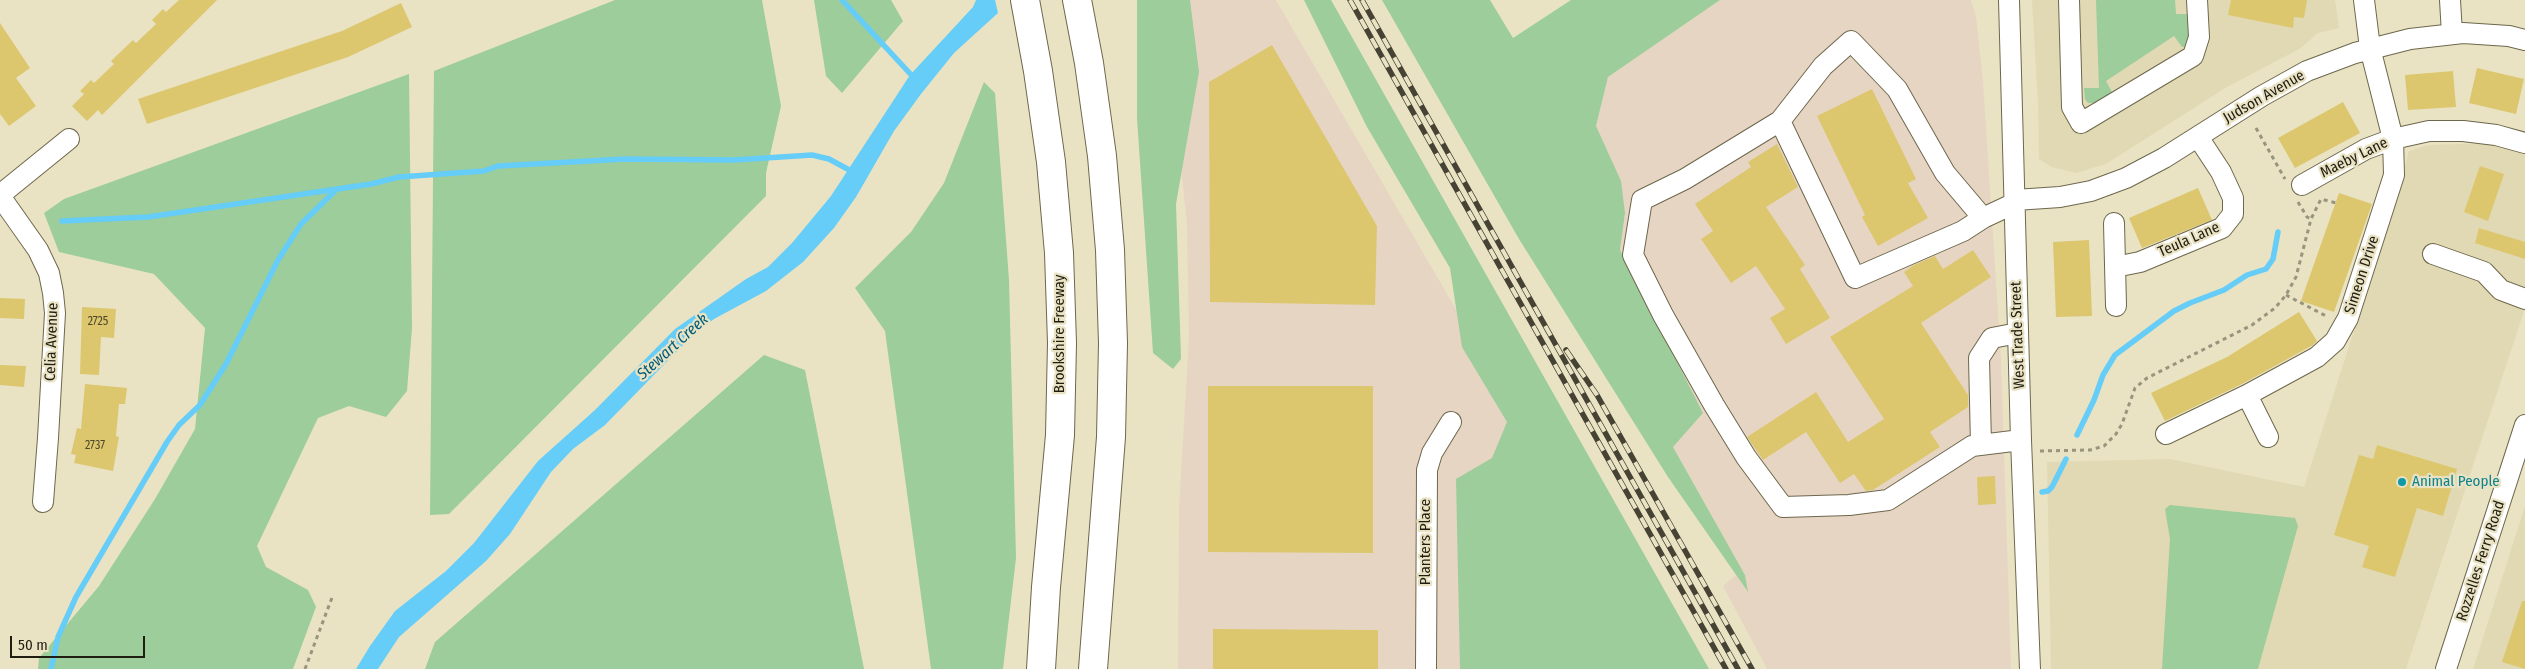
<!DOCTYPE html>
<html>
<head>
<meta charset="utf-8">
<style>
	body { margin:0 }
	#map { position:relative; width:2525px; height:669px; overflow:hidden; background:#e9e3c4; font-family:"Fira Sans Condensed",sans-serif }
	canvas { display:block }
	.scale { position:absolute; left:10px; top:636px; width:135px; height:22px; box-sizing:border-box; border:2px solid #1f1c11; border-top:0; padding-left:6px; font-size:15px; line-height:18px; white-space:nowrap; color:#1f1c11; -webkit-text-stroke:4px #e9e3c4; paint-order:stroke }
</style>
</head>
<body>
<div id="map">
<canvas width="2525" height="669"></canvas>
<div class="scale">50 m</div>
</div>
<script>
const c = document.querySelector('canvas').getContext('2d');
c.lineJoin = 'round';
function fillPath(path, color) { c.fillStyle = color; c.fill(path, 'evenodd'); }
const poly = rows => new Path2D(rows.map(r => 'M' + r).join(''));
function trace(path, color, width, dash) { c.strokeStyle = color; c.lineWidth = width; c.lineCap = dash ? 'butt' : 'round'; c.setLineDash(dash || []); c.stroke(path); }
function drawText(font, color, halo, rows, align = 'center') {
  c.font = font + ' "Fira Sans Condensed",sans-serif'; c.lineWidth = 4.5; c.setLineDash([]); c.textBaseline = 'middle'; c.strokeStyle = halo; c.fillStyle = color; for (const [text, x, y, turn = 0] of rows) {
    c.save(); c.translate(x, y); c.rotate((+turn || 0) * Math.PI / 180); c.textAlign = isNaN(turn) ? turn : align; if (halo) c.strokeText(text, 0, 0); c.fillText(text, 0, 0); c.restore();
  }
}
fillPath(poly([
	[2032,0,2335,0,2339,28,2318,33,2301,48,2227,87,2106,164,2076,173,2052,167,2039,159,2038,105],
	[2496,143,2525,153,2525,308,2406,669,2051,669,2047,462,2170,459,2304,487,2397,196,2409,151,2428,145],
	[2525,506,2525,669,2473,669]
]), '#e1d9b3');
fillPath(poly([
	[1157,0,1276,0,1631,610,1660,669,1178,669,1179,509,1189,337,1187,225,1173,90],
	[1720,0,1971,0,1976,17,1983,81,2001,359,2011,669,1767,669,1723,586,1736,575,1747,591,1745,575,1673,447,1703,413,1620,250,1625,213,1596,126,1608,77]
]), '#e7d5c4');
fillPath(poly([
	[615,0,762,0,781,106,766,173,766,196,449,514,430,515,434,71],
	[814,0,891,0,903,21,842,93,826,76],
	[1137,0,1190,0,1199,72,1176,204,1181,359,1173,369,1153,353,1137,118],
	[1304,0,1331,0,1709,669,1460,669,1456,479,1492,458,1507,422,1462,347,1450,268,1367,127],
	[1382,0,1490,0,1513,38,1571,0,1720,0,1608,77,1596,126,1621,181,1625,213,1620,250,1703,413,1673,447,1745,575,1748,592,1668,477,1519,239],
	[2096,0,2175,0,2176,14,2189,14,2191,40,2187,47,2182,47,2174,36,2106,81,2113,94,2095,103,2088,103,2085,99,2084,88,2099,88],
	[409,74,412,328,407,391,386,417,349,406,318,418,257,546,266,567,308,590,316,607,293,669,38,669,39,658,99,586,155,499,195,429,205,328,154,274,59,252,44,213,64,199],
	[984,82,995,93,1009,280,1016,558,1003,669,931,669,885,331,855,288,911,232,944,183],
	[764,355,805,370,864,669,425,669,435,642],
	[2170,505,2295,518,2298,526,2258,669,2162,669,2170,539,2165,509]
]), '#9ccd9b');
fillPath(poly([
	[976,0,995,0,998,13,954,53,921,94,894,131,856,197,834,228,803,262,766,291,714,319,691,337,605,425,573,449,551,472,510,534,486,561,399,637,378,669,356,669,370,646,395,611,446,571,474,543,538,461,595,410,675,329,746,279,768,267,792,243,831,196,910,75,973,7]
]), '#65cdf7');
trace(poly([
	[842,0,915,79],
	[62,221,148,217,371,184,399,177,484,171,498,166,625,159,734,160,812,155,829,159,853,172],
	[2077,435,2094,400,2103,375,2115,355,2174,311,2190,303,2224,290,2247,275,2266,269,2273,259,2278,232],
	[2042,492,2048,491,2052,487,2066,459],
	[51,669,58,637,76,597,167,442,179,425,200,405,226,364,278,260,301,224,337,189]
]), '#65cdf7', 5.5);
fillPath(poly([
	[179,0,217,0,102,115,98,110,87,121,72,106,84,94,80,91,91,80,94,83,114,64,111,61,133,40,136,43,156,24,152,20,163,9,166,12],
	[2231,0,2307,0,2304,18,2294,17,2293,28,2228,15],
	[401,3,412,27,348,57,147,124,138,99,342,31],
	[0,23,30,68,16,78,36,106,9,126,0,114],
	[1272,45,1377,226,1375,305,1210,302,1209,82],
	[2477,68,2524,79,2516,114,2469,103],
	[2453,71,2456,107,2408,110,2405,75],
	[1872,89,1916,179,1908,183,1928,218,1878,246,1862,217,1865,215,1817,116],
	[2343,102,2360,133,2295,168,2278,138],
	[1777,144,1798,187,1766,207,1805,265,1800,269,1830,318,1786,344,1770,318,1785,309,1756,266,1731,283,1701,239,1713,231,1695,204,1751,167,1748,162],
	[2480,166,2504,174,2488,221,2464,212],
	[2198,188,2212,220,2142,248,2129,218],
	[2339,193,2372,204,2334,312,2301,301],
	[2479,228,2525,242,2525,259,2475,243],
	[2089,240,2092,316,2056,317,2053,242],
	[1973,250,1991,277,1921,323,1968,395,1968,407,1930,432,1940,447,1873,490,1866,491,1854,474,1840,483,1806,432,1763,460,1747,437,1816,392,1848,442,1884,419,1830,337,1913,286,1904,272,1914,265,1935,256,1943,269],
	[0,298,25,299,24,319,0,318],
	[82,307,116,309,114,338,101,337,99,375,80,374],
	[2299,312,2317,341,2313,345,2242,384,2165,421,2151,393,2227,357],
	[0,365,26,366,24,387,0,385],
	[85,384,127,388,125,404,119,404,116,436,119,437,113,471,74,463,76,455,71,454,77,428,81,429],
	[1208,386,1373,386,1373,553,1208,552],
	[2377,445,2457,469,2443,516,2417,508,2395,577,2362,567,2369,546,2334,535,2359,455,2373,459],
	[1995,476,1996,504,1978,505,1977,477],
	[2522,601,2525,601,2525,669,2502,662],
	[1213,629,1378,630,1378,669,1213,669]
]), '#dcc76e');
const minor = poly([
	[2009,0,2021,440,2030,669],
	[2069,0,2072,107,2081,123,2193,56,2199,37,2197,0],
	[2450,0,2452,34],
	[1780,121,1855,278,1963,231,1983,218],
	[2302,185,2366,149,2393,139,2429,131,2463,131,2496,135,2525,143],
	[0,195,69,139],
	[0,196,38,250,49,273,53,293,55,313,48,438,43,502],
	[2015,200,2060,197,2091,191,2126,178,2164,158,2262,96,2307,71,2355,53,2410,39,2463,33,2509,36,2525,40],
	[2015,203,1983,218,1945,173,1897,89,1851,41,1823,66,1780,121,1685,179,1642,200,1633,255,1663,315,1714,405,1746,457,1783,507,1849,505,1888,500,1972,446,2021,440],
	[2114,223,2116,306],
	[2433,254,2484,272,2501,290,2525,299],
	[2115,267,2140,262,2222,228,2233,214,2233,198,2221,172,2198,137],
	[2247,395,2268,437],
	[2166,434,2247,395,2317,357,2335,341,2348,318,2394,175,2393,139,2370,48,2364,0],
	[1981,445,1979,358,1992,338,2018,333],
	[1426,669,1427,470,1432,453,1451,422],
	[2446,669,2525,425]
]);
const highway = poly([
	[1025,0,1038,71,1051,162,1059,253,1062,343,1060,435,1046,587,1041,669],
	[1077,0,1089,63,1102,156,1110,250,1113,343,1111,437,1093,669]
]);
trace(minor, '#6d674c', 22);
trace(highway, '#6d674c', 30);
trace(poly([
	[2256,128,2285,179],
	[2298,202,2307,217,2311,219],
	[2286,295,2328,317],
	[2040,451,2090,450,2104,446,2116,434,2122,424,2135,388,2147,378,2252,325,2275,308,2286,295,2296,277,2311,219,2321,199,2336,203],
	[305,669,333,595]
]), '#99947d', 3, [4, 4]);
trace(minor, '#fff', 20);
trace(highway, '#fff', 28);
const rail = poly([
	[1350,0,1726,669],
	[1362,0,1738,669],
	[1566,350,1597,395,1752,669]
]);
trace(rail, '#464234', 5.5);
trace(rail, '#e9e3c4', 4, [11]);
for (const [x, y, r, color] of [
	[2402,482,5,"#0f9aa8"]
]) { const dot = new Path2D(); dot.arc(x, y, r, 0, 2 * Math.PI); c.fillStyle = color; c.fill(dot); trace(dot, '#e9e3c4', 2); }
drawText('12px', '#4e4728', null, [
	["2725",98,322],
	["2737",95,446]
]);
drawText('15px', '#1f1c11', '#e9e3c4', [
	["Judson Avenue",2264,97,-30],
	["Maeby Lane",2354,158,-26],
	["Teula Lane",2189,240,-24],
	["Simeon Drive",2362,275,-72],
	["Brookshire Freeway",1060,334,-90],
	["West Trade Street",2018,335,-92],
	["Celia Avenue",52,342,-88],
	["Planters Place",1426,542,-90],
	["Rozzelles Ferry Road",2481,561,-72]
]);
drawText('15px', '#0d838f', '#e9e3c4', [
	["Animal People",2412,482]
], 'left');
drawText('italic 16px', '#005c78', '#e9e3c4', [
	["Stewart Creek",673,347,-42]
]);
</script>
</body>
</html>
